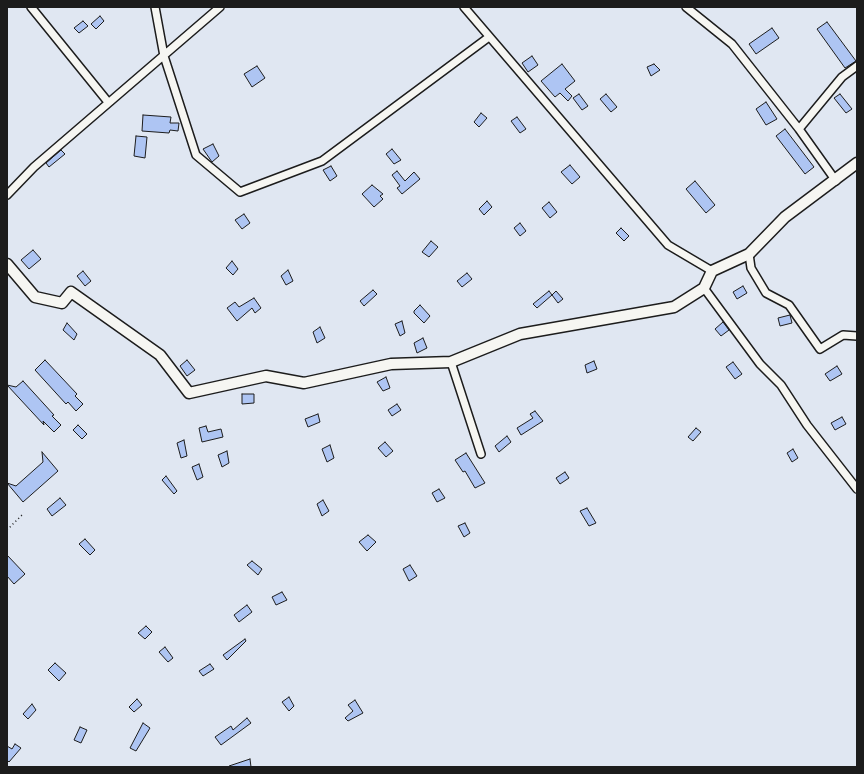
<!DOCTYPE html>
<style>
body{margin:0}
#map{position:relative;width:864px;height:774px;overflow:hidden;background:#e0e7f2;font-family:Mali,sans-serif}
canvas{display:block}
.frame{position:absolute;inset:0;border:8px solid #1c1c1c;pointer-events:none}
</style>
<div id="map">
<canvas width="864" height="774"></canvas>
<div class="frame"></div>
</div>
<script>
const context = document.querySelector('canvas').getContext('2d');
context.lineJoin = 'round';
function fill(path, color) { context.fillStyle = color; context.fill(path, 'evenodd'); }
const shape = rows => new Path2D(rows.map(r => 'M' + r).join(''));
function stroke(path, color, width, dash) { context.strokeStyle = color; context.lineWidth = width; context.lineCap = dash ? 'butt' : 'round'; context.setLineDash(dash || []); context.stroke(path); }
const building = shape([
 [100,16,104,21,96,29,91,24,100,16],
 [83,21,88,26,79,33,74,28,83,21],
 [827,22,856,61,845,68,817,29,827,22],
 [772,28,779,38,756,54,749,44,772,28],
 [532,56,538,65,528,72,522,63,532,56],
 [562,64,575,81,565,89,572,96,568,101,560,93,555,97,541,81,562,64],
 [654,64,660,70,651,76,647,67,654,64],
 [257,66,265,78,252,87,244,74,257,66],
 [579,94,588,106,582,110,573,98,579,94],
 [606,94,617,107,611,112,600,99,606,94],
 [840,94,852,109,846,113,834,98,840,94],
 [766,102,777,119,766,125,756,109,766,102],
 [481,113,487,118,479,127,474,122,481,113],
 [143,115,171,117,170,123,179,123,178,131,170,130,169,133,142,131,143,115],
 [517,117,526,129,520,133,511,121,517,117],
 [785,129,814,167,805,174,776,136,785,129],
 [136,136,147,137,145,158,134,156,136,136],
 [213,144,219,156,212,162,203,149,213,144],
 [392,149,401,160,394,164,386,154,392,149],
 [61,150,65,154,49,167,46,163,61,150],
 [570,165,580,177,572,184,561,172,570,165],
 [331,166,337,176,330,181,323,170,331,166],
 [397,171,405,181,414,172,420,179,402,194,397,188,400,186,392,175,397,171],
 [695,181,715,205,706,213,686,189,695,181],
 [372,185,383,194,380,196,383,199,374,207,362,194,372,185],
 [487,201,492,207,484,215,479,209,487,201],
 [549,202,557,212,550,218,542,208,549,202],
 [244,214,250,223,242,229,235,220,244,214],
 [520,223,526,231,520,236,514,228,520,223],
 [621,228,629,236,624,241,616,233,621,228],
 [431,241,438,247,429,257,422,252,431,241],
 [33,250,41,259,29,269,21,260,33,250],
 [232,261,238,269,233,275,226,268,232,261],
 [288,270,293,281,286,285,281,276,288,270],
 [83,271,91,281,85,286,77,276,83,271],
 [467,273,472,279,462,287,457,281,467,273],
 [743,286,747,293,737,299,733,292,743,286],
 [373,290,377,294,364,306,360,301,373,290],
 [549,291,552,295,556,291,563,299,558,303,552,295,537,308,533,304,549,291],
 [254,298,261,308,255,313,252,308,237,321,227,308,235,302,239,307,254,298],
 [420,305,430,316,424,323,414,313,414,311,420,305],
 [790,315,792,323,780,326,778,318,790,315],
 [402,321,405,333,400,336,395,324,402,321],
 [723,322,729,330,721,336,715,329,723,322],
 [67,323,77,334,74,340,63,330,67,323],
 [320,327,325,338,317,343,313,332,320,327],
 [423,338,427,348,417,353,414,343,423,338],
 [45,360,77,394,75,396,83,404,76,411,68,402,66,404,35,370,45,360],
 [187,360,195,370,187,376,180,366,187,360],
 [594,361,597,369,587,373,585,365,594,361],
 [733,362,742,374,735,379,726,367,733,362],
 [837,366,842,374,830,381,825,374,837,366],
 [386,377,390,388,383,391,377,382,386,377],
 [23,381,54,415,52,416,61,425,54,432,43,421,44,425,7,385,16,387,23,381],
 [242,394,254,394,254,403,242,404,242,394],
 [397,404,401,410,392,416,388,410,397,404],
 [535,411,543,421,521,435,517,428,533,418,530,414,535,411],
 [318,414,320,422,308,427,305,419,318,414],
 [842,417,846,424,835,430,831,423,842,417],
 [78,425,87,434,82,439,73,430,78,425],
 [206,426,208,432,221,429,223,437,202,442,199,428,206,426],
 [696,428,701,432,693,441,688,437,696,428],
 [507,436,511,442,499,452,495,446,507,436],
 [184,440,187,456,181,458,177,443,184,440],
 [385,442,393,451,386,457,378,448,385,442],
 [330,445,334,458,327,462,322,449,330,445],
 [793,449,798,458,792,462,787,453,793,449],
 [227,451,229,463,222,467,218,455,227,451],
 [42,452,58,471,23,502,7,483,16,486,43,462,42,452],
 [466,453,485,483,475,488,465,471,463,472,455,460,466,453],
 [199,464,203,477,197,480,192,467,199,464],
 [565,472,569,478,560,484,556,478,565,472],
 [166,476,177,491,174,494,162,480,166,476],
 [439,489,445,498,437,502,432,493,439,489],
 [60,498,66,505,52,516,47,509,60,498],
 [323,500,329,511,322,516,317,504,323,500],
 [587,508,596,523,589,526,580,511,587,508],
 [465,523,470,533,464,537,458,526,465,523],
 [368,535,376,542,367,551,359,542,368,535],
 [85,539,95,550,90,555,79,544,85,539],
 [7,555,25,574,14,584,7,576,7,555],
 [252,561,262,569,258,575,247,565,252,561],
 [410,565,417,576,409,581,403,569,410,565],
 [282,592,287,600,276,605,272,597,282,592],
 [247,605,252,612,239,622,234,615,247,605],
 [146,626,152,632,145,639,138,633,146,626],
 [245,639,246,641,227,660,223,655,245,639],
 [165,647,173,658,168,662,159,652,165,647],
 [55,663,66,673,59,681,48,670,55,663],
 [210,664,214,669,203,676,199,671,210,664],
 [289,697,294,706,289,711,282,702,289,697],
 [137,699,142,705,134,712,129,707,137,699],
 [355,700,363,713,348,721,345,718,353,711,348,705,355,700],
 [32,704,36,710,28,719,23,714,32,704],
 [247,718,251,723,221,745,215,737,231,726,233,730,247,718],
 [143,723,150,728,136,751,130,748,143,723],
 [80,727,87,730,81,743,74,740,80,727],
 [15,744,21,748,9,762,7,760,7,746,12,749,15,744],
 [250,759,251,767,230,767,229,766,250,759]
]);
const path = shape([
 [7,530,24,513]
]);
const street = shape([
 [31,7,108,102],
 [155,7,164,56,196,155,240,192,322,161,489,37],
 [464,7,668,245,712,271],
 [686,7,732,44,799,129,836,181],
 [799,129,842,77,857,66],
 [7,195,34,167,220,7],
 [749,254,751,268,766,293,789,305,820,349,843,335,857,336],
 [704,288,760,364,781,385,807,425,857,489],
 [451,362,481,454]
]);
const secondary = shape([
 [7,264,35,297,62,303,71,292,160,355,189,393,266,376,304,383,391,364,451,362,520,334,674,307,704,288,712,271,749,254,785,217,857,163]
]);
fill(building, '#aec5f3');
stroke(building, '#1c1c1c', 1);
stroke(street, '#1c1c1c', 10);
stroke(secondary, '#1c1c1c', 13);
stroke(path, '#1c1c1c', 1.5, [1, 3]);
stroke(street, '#f6f6f2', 7);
stroke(secondary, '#f6f6f2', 10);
</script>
